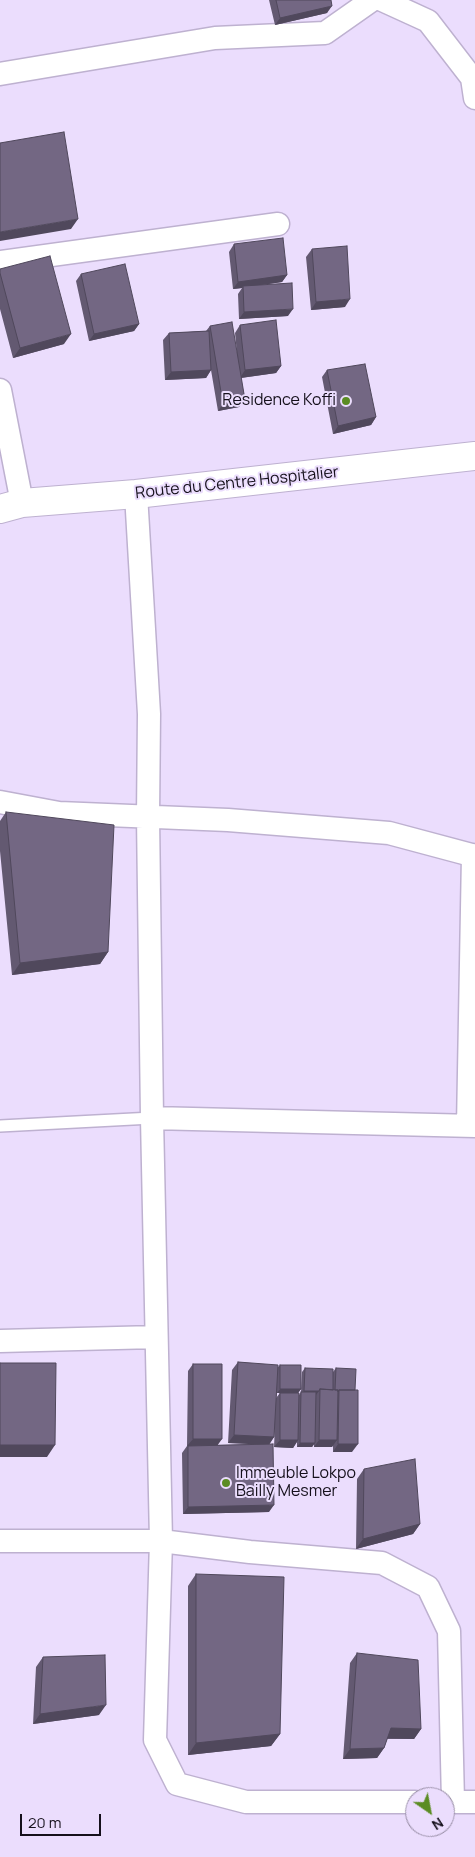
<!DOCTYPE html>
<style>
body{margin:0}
#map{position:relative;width:475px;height:1857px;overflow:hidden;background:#ebddfd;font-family:Manrope,sans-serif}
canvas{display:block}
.north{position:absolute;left:405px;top:1787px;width:50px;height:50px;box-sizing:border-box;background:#ebddfd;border:1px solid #958ba3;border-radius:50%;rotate:147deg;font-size:14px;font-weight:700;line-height:20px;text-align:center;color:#15101b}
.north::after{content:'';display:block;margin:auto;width:18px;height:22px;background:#5b8c23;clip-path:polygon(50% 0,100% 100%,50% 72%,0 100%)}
.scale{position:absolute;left:20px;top:1814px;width:81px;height:22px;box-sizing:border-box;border:2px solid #15101b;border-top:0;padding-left:6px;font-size:15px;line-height:18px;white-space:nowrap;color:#15101b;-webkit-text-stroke:4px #ebddfd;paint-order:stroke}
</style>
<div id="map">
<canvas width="475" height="1857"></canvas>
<div class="north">N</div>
<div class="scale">20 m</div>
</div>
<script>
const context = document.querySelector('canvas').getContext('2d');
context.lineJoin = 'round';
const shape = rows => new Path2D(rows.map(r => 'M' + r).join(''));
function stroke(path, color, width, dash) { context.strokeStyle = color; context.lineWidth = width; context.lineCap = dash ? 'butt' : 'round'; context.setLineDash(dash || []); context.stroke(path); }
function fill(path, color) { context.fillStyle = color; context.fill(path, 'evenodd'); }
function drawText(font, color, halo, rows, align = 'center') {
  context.font = font + ' Manrope,sans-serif'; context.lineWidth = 4; context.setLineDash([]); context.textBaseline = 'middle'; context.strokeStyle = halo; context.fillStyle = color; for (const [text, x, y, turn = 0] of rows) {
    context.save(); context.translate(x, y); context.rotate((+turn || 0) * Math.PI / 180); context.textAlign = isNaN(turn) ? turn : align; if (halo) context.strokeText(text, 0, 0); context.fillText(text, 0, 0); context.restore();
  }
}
const service = shape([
 [0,1126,152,1118]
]);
const minor = shape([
 [382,0,428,21,472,78,475,98],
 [0,74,215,38,325,33,372,0],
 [0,262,278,224],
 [0,390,22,503],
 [136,494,149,714,148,817,152,1118,161,1541,155,1740,177,1784,246,1802,415,1802],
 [0,802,59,813,228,820,389,833,475,856],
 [152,1118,475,1126],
 [468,1126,473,855],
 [0,1341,156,1337],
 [0,1541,161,1541,250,1552,382,1563,428,1587,449,1631,453,1802],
 [445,1802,475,1802]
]);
const tertiary = shape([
 [0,509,22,503,136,494,475,456]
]);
const wall = shape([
 [269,0,331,0,327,13,275,25],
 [234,244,287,275,282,282,260,285,288,316,239,319,238,294,242,288,233,289,229,252],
 [312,249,345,307,311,310,306,257],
 [0,269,64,344,13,358,0,309],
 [81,274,139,324,134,331,89,341,76,281],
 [240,325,281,366,276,373,241,378,245,400,239,407,218,411,211,370,206,378,165,380,163,340,169,333,206,331,210,326,237,353,235,333],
 [327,370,376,417,371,425,333,434,322,377],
 [6,812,108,952,100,964,12,975,0,851,0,821],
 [238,1362,278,1367,280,1365,301,1389,298,1393,299,1395,301,1392,302,1372,305,1368,333,1372,336,1368,352,1452,333,1452,333,1445,332,1447,314,1447,314,1444,312,1447,297,1447,297,1442,293,1448,274,1447,275,1424,274,1437,269,1444,269,1512,183,1514,182,1453,187,1446,188,1371,193,1364,218,1445,264,1444,228,1443,232,1370],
 [277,1393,280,1393,276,1398],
 [364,1469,420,1524,413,1534,356,1549,357,1479],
 [196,1574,280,1734,271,1746,188,1755,188,1586],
 [357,1653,421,1729,414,1739,387,1739,384,1748,377,1758,343,1759,350,1663],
 [43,1657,99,1715,33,1724,36,1667]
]);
const shadedWall = shape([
 [332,6,327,13,275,25,280,18],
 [78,219,71,229,0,241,0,232],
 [287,275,282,282,243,288,243,286,242,288,233,289,238,282],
 [350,299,345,307,311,310,316,302],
 [293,309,288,316,239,319,244,312],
 [139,324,134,331,89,341,94,334],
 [71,334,64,344,13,358,20,348],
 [281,366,276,373,240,378,245,370],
 [211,370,206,378,165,380,171,372],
 [245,400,239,407,218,411,223,404],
 [376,417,371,425,333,434,338,426],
 [108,952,100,964,12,975,20,963],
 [280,1389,301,1389,298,1393,277,1393],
 [304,1391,319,1391,316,1395,301,1395],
 [234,1435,274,1437,269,1445,228,1443],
 [193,1439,222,1439,217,1446,187,1446],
 [280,1440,298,1440,293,1448,274,1447],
 [319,1440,337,1440,332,1447,314,1447],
 [300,1443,315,1443,312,1447,297,1447],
 [338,1444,358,1444,352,1452,333,1452],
 [0,1445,55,1445,47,1457,0,1457],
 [274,1505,269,1512,183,1514,188,1507],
 [420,1524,413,1534,356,1549,363,1539],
 [106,1705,99,1715,33,1724,40,1714],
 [391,1728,421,1729,414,1739,384,1738],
 [280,1734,271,1746,188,1755,196,1743],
 [384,1748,377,1758,343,1759,350,1749]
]);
const building = shape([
 [276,0,331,0,332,6,280,18,276,0],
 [64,132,78,219,0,232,0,143,64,132],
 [283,238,287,275,238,282,234,244,283,238],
 [347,246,350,299,316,302,312,249,347,246],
 [50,256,71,334,20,348,0,273,0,269,50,256],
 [125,264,139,324,94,334,81,274,125,264],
 [292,283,293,309,244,312,243,286,292,283],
 [276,320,281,366,245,370,240,325,276,320],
 [232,322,245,400,223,404,210,326,232,322],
 [209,331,211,370,171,372,169,333,209,331],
 [365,364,376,417,338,426,327,370,365,364],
 [6,812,114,825,108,952,20,963,6,812],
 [238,1362,278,1365,274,1437,234,1435,238,1362],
 [0,1363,56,1363,55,1445,0,1445,0,1363],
 [193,1364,222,1364,222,1439,193,1439,193,1364],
 [280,1365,301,1365,301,1389,280,1389,280,1365],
 [305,1368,333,1369,333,1390,320,1389,319,1391,304,1391,305,1368],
 [336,1368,356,1369,355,1390,339,1390,338,1392,338,1390,335,1390,336,1368],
 [320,1389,338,1390,337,1440,319,1440,320,1389],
 [339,1390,358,1390,358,1444,338,1444,339,1390],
 [301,1392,316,1392,315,1443,300,1443,301,1392],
 [280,1393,299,1393,298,1440,280,1440,280,1393],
 [273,1444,274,1505,188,1507,188,1446,273,1444],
 [415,1459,420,1524,363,1539,364,1469,415,1459],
 [196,1574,284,1577,280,1734,196,1743,196,1574],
 [357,1653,418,1660,421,1729,391,1728,384,1748,350,1749,357,1653],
 [105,1655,106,1705,40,1714,43,1657,105,1655]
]);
const markers = [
 [346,401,5,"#5b8c23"],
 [226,1483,5,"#5b8c23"]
];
const poiNames = [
 ["Residence Koffi",336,401],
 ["Immeuble Lokpo",236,1474,"left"],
 ["Bailly Mesmer",236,1492,"left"]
];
const streetNames = [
 ["Route du Centre Hospitalier",237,483,-6]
];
stroke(service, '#beb1d0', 14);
stroke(minor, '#beb1d0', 25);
stroke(tertiary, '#beb1d0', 30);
stroke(service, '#fff', 11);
stroke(minor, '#fff', 22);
stroke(tertiary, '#fff', 28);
fill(wall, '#635971');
fill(shadedWall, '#50485c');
fill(building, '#736783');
stroke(building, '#50485c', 1);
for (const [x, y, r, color] of markers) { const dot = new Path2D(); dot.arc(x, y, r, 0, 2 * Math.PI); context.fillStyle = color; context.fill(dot); stroke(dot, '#ebddfd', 2); }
drawText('16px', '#15101b', '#ebddfd', poiNames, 'right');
drawText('16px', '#15101b', '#ebddfd', streetNames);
</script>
